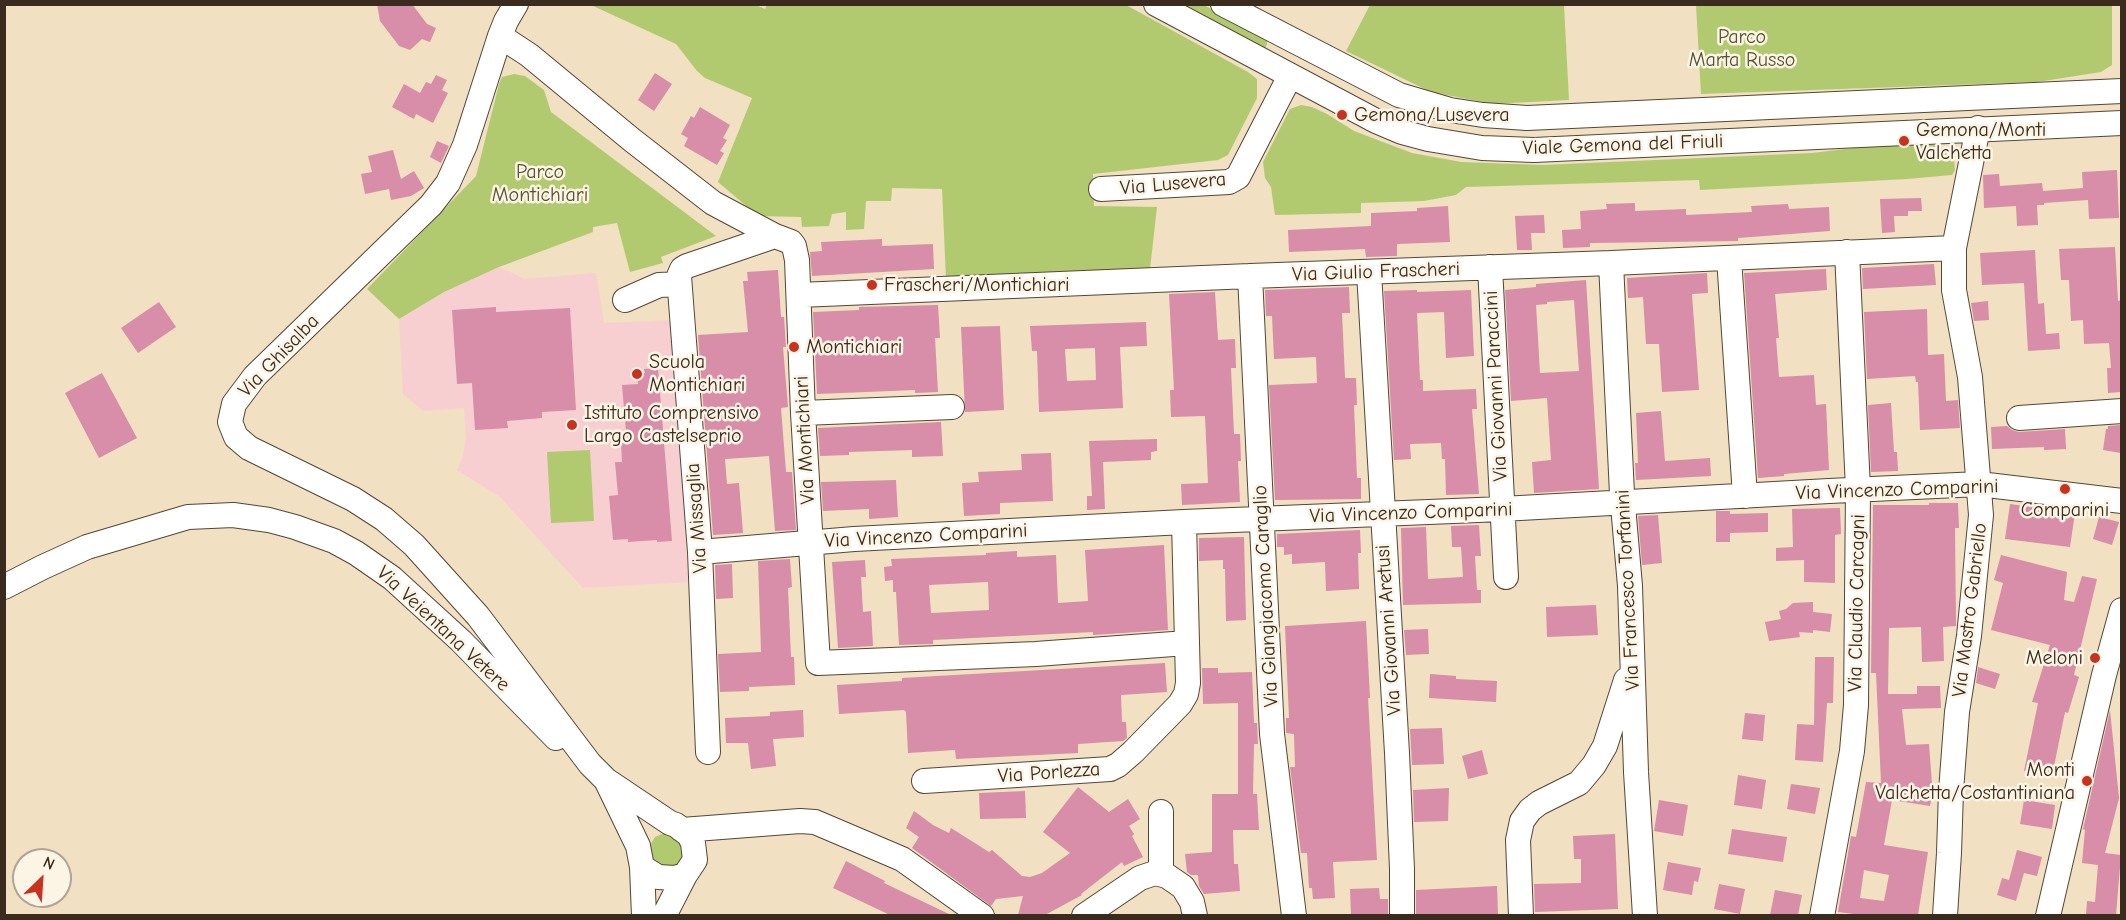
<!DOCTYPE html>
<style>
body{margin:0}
#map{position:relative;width:2126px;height:920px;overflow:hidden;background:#f1e0c1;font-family:"Comic Neue",sans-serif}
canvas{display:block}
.frame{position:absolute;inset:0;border:6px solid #3b2a1e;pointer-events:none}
.north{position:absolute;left:12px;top:848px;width:60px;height:60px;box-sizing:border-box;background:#fcf5e5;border:2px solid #afa495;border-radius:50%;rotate:25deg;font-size:16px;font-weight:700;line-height:24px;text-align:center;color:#3b2a1e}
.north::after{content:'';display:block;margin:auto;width:21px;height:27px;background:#c8321e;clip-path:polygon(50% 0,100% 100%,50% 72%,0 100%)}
</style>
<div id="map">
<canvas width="2126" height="920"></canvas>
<div class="frame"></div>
<div class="north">N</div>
</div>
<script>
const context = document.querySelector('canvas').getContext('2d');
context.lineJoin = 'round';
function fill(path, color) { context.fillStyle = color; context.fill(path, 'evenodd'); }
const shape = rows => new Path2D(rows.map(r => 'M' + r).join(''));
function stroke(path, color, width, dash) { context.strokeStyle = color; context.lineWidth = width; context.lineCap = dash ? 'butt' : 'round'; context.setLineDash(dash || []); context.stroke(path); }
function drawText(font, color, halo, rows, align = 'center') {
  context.font = font + ' "Comic Neue",sans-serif'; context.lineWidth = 5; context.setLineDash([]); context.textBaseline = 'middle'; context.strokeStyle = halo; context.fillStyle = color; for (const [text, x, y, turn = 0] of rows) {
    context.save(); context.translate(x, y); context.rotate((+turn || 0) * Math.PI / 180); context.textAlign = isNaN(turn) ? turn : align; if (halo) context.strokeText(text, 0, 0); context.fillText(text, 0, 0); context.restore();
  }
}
const built = shape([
 [499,267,525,279,596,273,604,323,674,320,688,582,583,588,500,497,457,470,463,456,466,439,464,408,423,411,403,394,399,319,444,292]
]);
const green = shape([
 [754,4,765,9,767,4,1126,5,1248,72,1257,79,1257,98,1228,155,1218,160,1093,174,1094,206,1157,207,1150,269,946,279,942,189,892,188,891,201,866,201,864,229,846,230,846,212,832,214,829,226,802,227,801,217,758,216,718,182,752,98,705,78,697,71,676,44,591,5],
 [1176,5,1204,5,1267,39,1267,44,1265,49],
 [1370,5,1564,5,1569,100,1493,104,1431,92,1346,51],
 [1696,5,2112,5,2112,65,2101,72,2037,82,1701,94],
 [514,74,525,76,544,90,551,112,716,236,661,257,663,263,630,272,617,223,593,227,593,232,499,267,444,292,399,319,367,289,476,176,499,84,502,77],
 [1301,105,1312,107,1327,114,1354,131,1412,153,1461,162,1543,165,1812,153,1919,140,1948,150,1954,159,1955,170,1952,175,1907,179,1700,190,1699,180,1466,187,1456,195,1424,201,1361,203,1361,213,1275,215,1271,187,1265,178,1263,162,1290,109],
 [590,450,594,521,551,523,547,452],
 [667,832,688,849,679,868,653,864,650,845,655,837]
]);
const building = shape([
 [377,4,412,4,427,24,436,28,430,42,422,39,410,50,399,46,380,21],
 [655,73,672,84,654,111,638,100],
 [436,75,447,80,442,90,448,93,433,123,416,114,414,119,392,107,404,84,420,93,426,82,431,84],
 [700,107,730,125,723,138,727,140,720,151,724,153,717,165,684,146,688,138,681,134,691,116,694,118],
 [437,141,449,146,441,163,430,157],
 [393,150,401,179,414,171,424,188,411,196,391,200,389,189,365,194,361,174,372,172,368,156],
 [2117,170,2119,218,2089,219,2088,200,2044,203,2044,205,2037,205,2038,225,2017,226,2016,206,1984,208,1983,175,1999,174,2000,186,2042,183,2043,191,2083,188,2082,172],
 [1921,198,1922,211,1908,211,1908,216,1894,216,1895,232,1882,233,1880,199],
 [1635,203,1635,211,1686,209,1686,215,1752,212,1751,206,1788,204,1789,209,1829,207,1830,231,1738,238,1738,241,1590,243,1590,247,1563,248,1562,230,1581,229,1580,211,1607,209,1606,204],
 [1448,206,1450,242,1397,244,1397,256,1366,257,1365,249,1289,252,1288,230,1371,226,1371,213,1417,211,1417,208],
 [1544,215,1545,233,1531,233,1532,250,1517,250,1515,216],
 [882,239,882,246,933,244,934,269,812,276,810,252,822,251,821,242],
 [2115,247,2118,301,2121,300,2121,392,2108,393,2107,368,2111,368,2109,343,2084,344,2083,320,2071,321,2069,280,2061,280,2059,249],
 [2035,250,2038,304,2044,303,2046,334,2059,333,2060,349,2028,351,2024,283,1982,285,1980,253],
 [1934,264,1936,285,1863,289,1862,268],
 [1826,269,1827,290,1775,294,1779,338,1776,338,1779,377,1814,375,1816,405,1826,404,1829,470,1784,474,1784,476,1758,478,1744,273],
 [778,270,781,317,784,317,786,347,783,347,788,407,781,408,786,472,792,472,796,530,775,531,769,456,756,457,725,459,727,484,739,483,743,533,713,535,698,335,748,332,743,281,748,281,747,272],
 [1707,273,1708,293,1692,294,1699,390,1662,392,1659,344,1646,344,1643,297,1628,298,1627,278],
 [1586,280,1599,489,1534,493,1532,462,1551,460,1547,398,1511,401,1505,290,1536,287,1536,284],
 [1574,300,1579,371,1540,373,1536,305,1547,304,1547,302],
 [1349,287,1350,313,1342,313,1345,378,1356,378,1357,405,1354,405,1357,478,1361,478,1361,499,1275,500,1269,385,1317,383,1316,357,1274,359,1272,316,1266,316,1265,290],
 [1417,290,1417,292,1471,290,1474,356,1446,358,1444,312,1417,313,1420,380,1423,380,1423,391,1476,389,1477,409,1472,409,1479,494,1446,495,1445,459,1442,459,1441,443,1410,444,1411,459,1394,460,1384,291],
 [1215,292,1218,340,1235,339,1236,368,1231,368,1234,434,1240,434,1241,461,1238,461,1240,502,1182,505,1181,484,1208,483,1205,416,1171,417,1170,390,1174,390,1169,294],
 [1988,301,1989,320,1974,321,1971,303],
 [159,302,176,327,138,353,121,328],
 [938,305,940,338,935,338,938,392,915,393,915,390,817,394,813,312,859,310,859,307],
 [496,307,496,312,570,308,576,410,542,412,542,418,507,421,508,428,475,430,472,383,457,384,452,310],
 [1927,309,1928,355,1944,354,1946,401,1958,400,1960,428,1920,430,1918,382,1916,382,1915,376,1867,379,1864,312],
 [1146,322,1147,346,1120,347,1123,408,1039,412,1037,351,1032,351,1030,326],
 [1095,348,1096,380,1067,381,1065,349],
 [1000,326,1004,410,965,412,961,327],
 [658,368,672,541,657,542,657,540,628,542,628,539,613,540,609,496,618,495,615,462,622,462,621,443,627,443,622,385,638,384,637,374,645,373,644,369],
 [102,373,137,438,99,458,65,393],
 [1891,403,1894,452,1897,452,1898,471,1871,472,1868,405],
 [1661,411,1665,461,1710,458,1711,476,1636,480,1635,463,1638,463,1636,413],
 [941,422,943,456,912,457,912,450,849,452,849,455,820,456,818,428],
 [2121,425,2121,453,2103,450,2106,429,2108,429,2108,426],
 [2007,426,2012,430,2019,432,2065,429,2066,449,2044,450,2044,447,1992,449,1991,427],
 [1157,439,1157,451,1151,452,1151,460,1103,462,1105,509,1087,510,1087,496,1092,496,1089,441],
 [1051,453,1053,501,1000,503,1000,514,964,516,962,483,979,482,978,472,1022,470,1021,454],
 [896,480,898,517,869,519,869,509,823,511,821,482],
 [1929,503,1958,503,1959,528,1955,528,1956,626,1943,627,1944,661,1922,662,1921,627,1889,628,1888,694,1917,694,1917,686,1940,686,1941,708,1902,709,1906,745,1929,744,1932,784,1934,784,1930,806,1892,800,1884,845,1928,852,1918,915,1862,915,1838,912,1851,836,1856,837,1866,782,1881,783,1876,673,1871,673,1873,505,1929,505],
 [1864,870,1889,875,1884,901,1860,898],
 [2010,504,2075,513,2070,547,2005,539],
 [1840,508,1841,534,1835,535,1835,583,1804,582,1804,560,1776,561,1776,548,1793,547,1792,509],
 [1716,511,1730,511,1730,514,1768,513,1768,532,1730,533,1730,542,1716,542],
 [1658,515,1662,563,1642,565,1638,516],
 [2099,517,2119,522,2112,545,2093,539],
 [1479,525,1481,556,1475,556,1477,590,1481,590,1481,603,1403,605,1401,528,1426,527,1428,579,1463,577,1461,547,1452,547,1451,526],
 [1360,530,1361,553,1358,553,1359,589,1326,591,1325,562,1292,564,1292,554,1284,555,1284,547,1277,547,1277,534],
 [1244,537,1246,620,1226,621,1225,569,1223,569,1223,560,1199,561,1199,538],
 [1164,545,1168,630,1093,635,1093,632,933,640,933,644,899,645,896,592,893,592,893,580,885,581,884,567,892,566,891,559,986,555,986,553,1017,551,1017,557,1056,555,1058,603,1088,601,1085,550],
 [988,582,989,610,931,613,929,585],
 [2001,555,2067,572,2064,600,2074,602,2082,576,2097,579,2074,675,2079,677,2068,713,2065,712,2052,776,2024,771,2038,703,2032,702,2050,645,1991,630,2003,583,1994,580],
 [790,559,792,587,788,588,791,657,794,657,795,685,749,687,749,691,720,692,718,654,761,652,758,561],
 [865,560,866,577,861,577,863,612,871,611,873,646,838,648,832,562],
 [732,564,733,598,716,599,715,565],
 [1813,602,1813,612,1832,614,1830,632,1813,630,1813,633,1799,632,1800,637,1769,641,1765,622,1781,619,1779,611,1786,609,1793,603],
 [1596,605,1598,635,1547,637,1546,607],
 [1366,621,1370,698,1368,698,1377,860,1333,862,1335,898,1313,899,1312,888,1309,888,1307,853,1301,853,1290,767,1295,767,1294,734,1286,733,1286,718,1289,718,1285,626],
 [1428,629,1429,654,1406,655,1404,630],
 [1815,657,1834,657,1833,703,1827,703,1823,762,1795,760,1797,724,1814,725],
 [1165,663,1167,692,1121,695,1122,722,1126,722,1127,738,1123,741,1078,744,1078,753,956,759,955,750,908,753,906,712,904,710,839,714,837,685,902,681,902,678],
 [1978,667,2000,674,1995,689,1976,683],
 [1202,668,1218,668,1218,673,1252,672,1254,723,1257,723,1258,744,1254,744,1253,794,1257,794,1259,830,1233,830,1234,864,1238,864,1240,891,1204,894,1199,886,1198,875,1191,875,1187,872,1185,854,1212,852,1212,794,1238,794,1238,703,1203,704],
 [1430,674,1456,676,1456,679,1497,681,1496,702,1429,698],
 [803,710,804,737,773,739,776,766,751,769,748,743,726,743,725,718,770,716,770,712],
 [2110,710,2119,798,2105,853,2121,855,2116,915,2086,915,2087,901,2095,902,2098,865,2082,863,2085,830,2083,829],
 [1745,713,1765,715,1763,741,1742,739],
 [1442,728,1444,764,1412,765,1410,729],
 [1482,750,1488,774,1468,779,1462,756],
 [1738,775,1766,780,1762,809,1734,805],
 [1791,784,1820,788,1815,814,1787,809],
 [1078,787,1109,812,1128,799,1140,819,1129,826,1134,834,1132,836,1143,857,1124,866,1122,862,1081,894,1082,895,1045,915,1018,915,1023,896,996,899,991,906,912,848,919,837,906,828,914,811,933,825,949,833,951,828,989,852,992,850,1022,876,1030,877,1042,873,1070,853,1043,832],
 [1449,788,1448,821,1414,822,1413,790],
 [1025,791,1026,818,980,819,979,793],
 [1659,800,1688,805,1683,836,1654,831],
 [2024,800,2055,805,2052,829,2020,824],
 [1732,829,1787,837,1783,862,1728,854],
 [1615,834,1618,909,1535,912,1534,884,1581,883,1581,859,1574,859,1573,836],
 [2017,850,2042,857,2037,876,2024,873,2016,901,1997,895,2002,878,2009,880],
 [846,861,885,881,884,883,951,915,890,915,833,888],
 [1668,862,1701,868,1698,882,1694,881,1692,895,1663,890],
 [1719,884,1745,889,1740,914,1714,909],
 [1497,886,1498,915,1416,915,1416,890],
 [1379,888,1380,899,1388,899,1388,915,1351,915,1350,889],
 [1775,890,1802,895,1798,915,1770,915]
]);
const minor = shape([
 [516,4,506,21,500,36,465,145,448,183,431,205,255,376,234,404,230,422,236,437,249,448,353,499,384,519,414,545,478,616,590,764,606,780,670,823,676,825,689,835,693,843,695,860,685,875,675,878,658,877,642,867],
 [1156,4,1376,121,1402,132,1428,139,1482,148,1534,150,2122,123],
 [1223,4,1399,95,1450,110,1483,115,1527,118,2122,91],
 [500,36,529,55,632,140,713,203,775,236,791,242,794,246,797,260,803,413,818,663,1036,654,1187,643],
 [1101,189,1229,182,1238,177,1290,76],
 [1729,258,1745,496],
 [1611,263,1622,494,1630,586,1636,772,1645,916],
 [1490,267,1506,577],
 [1369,272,1397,753,1402,869,1402,916],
 [1250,276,1272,734,1294,916],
 [799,295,1250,276,1611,263,1954,248],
 [625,300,659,285,679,284],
 [803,413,952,407],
 [2019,418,2122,411],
 [700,552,854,539,1184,522,1502,509,1829,491,1979,484,2122,501],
 [4,587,43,567,87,547,188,517,233,515,269,520,295,527,334,541,356,553,392,578,461,641,556,738],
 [708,752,700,552,679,276,682,269,687,266,775,236],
 [924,781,1110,769,1118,765,1133,752,1180,704,1186,694,1188,683,1184,522],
 [607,782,638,846,642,867,644,916],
 [1161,812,1161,874],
 [682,830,800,821,815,822,902,859,982,916],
 [664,916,685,875],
 [1084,916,1140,878,1155,873,1167,876,1183,887,1192,902,1195,916],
 [1521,916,1518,840,1522,821,1530,810,1539,803,1579,783,1594,765,1605,746,1626,680],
 [1822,916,1852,751,1856,705,1858,489,1847,252],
 [1945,916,1949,853,1951,791,1957,712,1969,636,1981,515,1970,377,1954,290,1954,248,1978,128],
 [2048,916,2104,675,2122,610]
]);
const markers = [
 [1342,115,6,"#c8321e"],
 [1904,141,6,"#c8321e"],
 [872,285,6,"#c8321e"],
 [794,347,6,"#c8321e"],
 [637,374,6,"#c8321e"],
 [572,425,6,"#c8321e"],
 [2065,489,6,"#c8321e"],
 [2095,658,6,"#c8321e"],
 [2087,781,6,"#c8321e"]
];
const parkNames = [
 ["Parco",1742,37],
 ["Marta Russo",1742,60],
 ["Parco",540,172],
 ["Montichiari",540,195]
];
const poiNames = [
 ["Gemona/Lusevera",1354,115],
 ["Gemona/Monti",1916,130],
 ["Valchetta",1916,153],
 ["Frascheri/Montichiari",884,285],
 ["Montichiari",806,347],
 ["Scuola",649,362],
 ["Montichiari",649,385],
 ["Istituto Comprensivo",584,413],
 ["Largo Castelseprio",584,436],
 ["Comparini",2065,510,"center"],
 ["Meloni",2083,658,"right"],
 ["Monti",2075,770,"right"],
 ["Valchetta/Costantiniana",2075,793,"right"]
];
const streetNames = [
 ["Viale Gemona del Friuli",1623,145,-2],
 ["Via Lusevera",1173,184,-5],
 ["Via Giulio Frascheri",1376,272,-2],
 ["Via Ghisalba",279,356,-46],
 ["Via Giovanni Paraccini",1496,386,-93],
 ["Via Montichiari",805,440,-93],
 ["Via Vincenzo Comparini",1897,490,-2],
 ["Via Vincenzo Comparini",1411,513,-2],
 ["Via Missaglia",697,518,-94],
 ["Via Vincenzo Comparini",926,536,-3],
 ["Via Francesco Torfanini",1628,590,-93],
 ["Via Giangiacomo Caraglio",1266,596,-93],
 ["Via Claudio Carcagni",1857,603,-89],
 ["Via Mastro Gabriello",1970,610,-83],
 ["Via Veientana Vetere",443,629,43],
 ["Via Giovanni Aretusi",1389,630,-94],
 ["Via Porlezza",1049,773,-4]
];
fill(built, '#f7cfd1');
fill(green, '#b1ca70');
fill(building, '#d88da8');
stroke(minor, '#564536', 26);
stroke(minor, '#fff', 24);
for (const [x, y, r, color] of markers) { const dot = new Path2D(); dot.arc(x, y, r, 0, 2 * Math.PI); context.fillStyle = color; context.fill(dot); stroke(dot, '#fcf5e5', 2); }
drawText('20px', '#585232', '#fcf5e5', parkNames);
drawText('20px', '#3b2a1e', '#fcf5e5', poiNames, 'left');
drawText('20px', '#3b2a1e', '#fcf5e5', streetNames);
</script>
